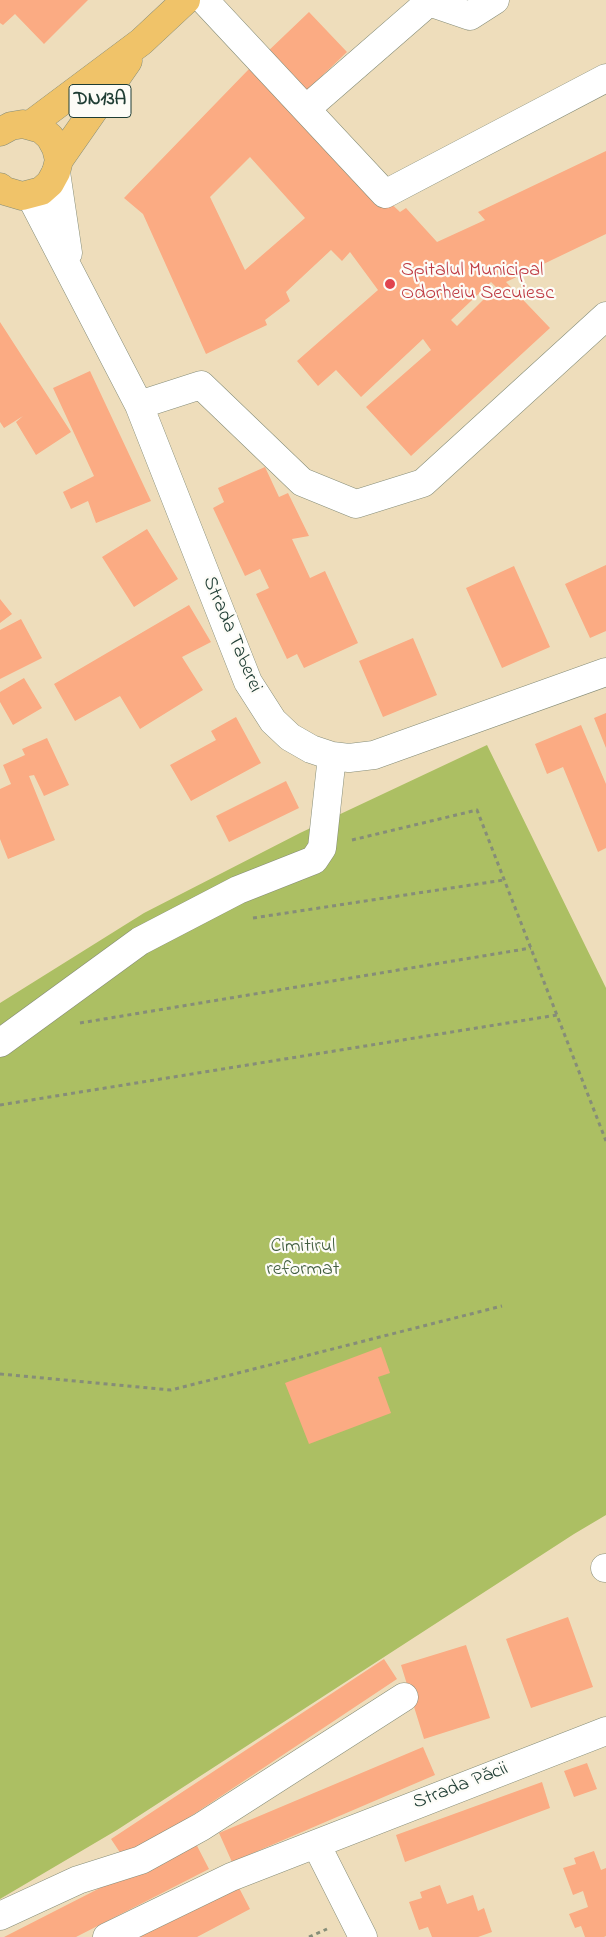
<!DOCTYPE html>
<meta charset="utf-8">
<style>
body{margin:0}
canvas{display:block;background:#edb}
</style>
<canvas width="606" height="1937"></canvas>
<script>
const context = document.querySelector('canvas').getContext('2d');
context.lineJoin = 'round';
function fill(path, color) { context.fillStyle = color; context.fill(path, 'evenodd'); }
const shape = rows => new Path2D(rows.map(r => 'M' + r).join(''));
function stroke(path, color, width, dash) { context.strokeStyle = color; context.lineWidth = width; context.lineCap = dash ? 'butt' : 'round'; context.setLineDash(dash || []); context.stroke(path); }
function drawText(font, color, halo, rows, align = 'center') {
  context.font = font + ' "Indie Flower",sans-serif'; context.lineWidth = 4.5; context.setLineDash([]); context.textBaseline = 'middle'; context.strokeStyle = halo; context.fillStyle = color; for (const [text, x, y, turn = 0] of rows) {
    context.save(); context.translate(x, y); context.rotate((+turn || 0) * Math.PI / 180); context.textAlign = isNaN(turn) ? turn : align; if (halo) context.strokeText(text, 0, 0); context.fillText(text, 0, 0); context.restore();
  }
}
const green = shape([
 [487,745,606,988,606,1515,574,1534,117,1830,0,1899,0,1003,144,913,300,833]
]);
const building = shape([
 [0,0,88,0,44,44,15,14,3,25,0,23],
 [309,12,347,52,302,95,264,55],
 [249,69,400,212,406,208,437,242,485,220,478,212,606,151,606,234,506,282,550,328,411,456,366,407,431,350,423,339,361,397,336,370,318,386,297,361,378,290,350,252,342,261,331,250,286,292,290,301,265,320,267,325,206,354,143,214,124,198],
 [250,157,305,218,245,270,210,197],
 [491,282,496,287,457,326,451,320],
 [0,322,71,432,36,455,16,422,23,416,4,428,0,422],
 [90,371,151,501,96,523,88,501,71,509,63,492,94,476,53,388],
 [265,467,279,497,288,493,309,536,292,539,310,578,325,571,358,643,304,668,297,654,287,659,256,594,269,588,260,569,245,576,213,508,224,502,218,488],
 [147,529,178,579,134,607,102,557],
 [606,565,606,631,590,638,565,584],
 [514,566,550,647,502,668,466,588],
 [0,599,12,614,0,623],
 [189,605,211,642,182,657,203,690,140,729,120,696,75,721,54,684],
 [21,619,42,658,0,679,0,630],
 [413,638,437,695,383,717,359,661],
 [24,678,42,708,13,725,0,702,0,692],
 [606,713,606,748,594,718],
 [236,717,261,763,191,801,170,765,216,740,211,731],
 [581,725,606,784,606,848,598,852,563,767,547,774,535,744],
 [47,738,69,785,44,796,34,775,29,776,55,840,8,859,0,839,0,789,11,784,3,765,25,755,22,749],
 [286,781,299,808,229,842,216,816],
 [381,1347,390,1373,378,1377,391,1413,309,1444,285,1383],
 [568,1617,593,1687,531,1708,506,1639],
 [466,1645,490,1718,424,1739,401,1665],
 [384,1659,397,1679,125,1860,111,1839],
 [423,1747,435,1775,232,1862,219,1833],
 [587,1763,597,1789,574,1797,564,1771],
 [542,1782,550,1808,405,1862,396,1835],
 [194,1840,209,1869,76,1937,4,1937],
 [594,1851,601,1870,606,1868,606,1936,604,1937,585,1937,581,1926,575,1928,569,1914,588,1907,583,1891,573,1895,563,1868,576,1864,574,1858],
 [237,1884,250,1909,197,1937,136,1937],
 [440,1885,447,1904,473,1895,478,1911,484,1908,492,1932,478,1937,432,1937,428,1927,419,1930,409,1902,422,1898,420,1892]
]);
const path = shape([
 [352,840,477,810,606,1141],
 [253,918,504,880],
 [80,1023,531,948],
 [0,1105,557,1015],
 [0,1374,171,1390,502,1306],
 [309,1937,327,1929]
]);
const minor = shape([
 [204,0,385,194,606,78],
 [306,109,429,2,470,16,495,0],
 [56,172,68,253],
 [30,195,139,405,248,682,273,721,290,737,311,749,332,756,349,758,374,755,606,672],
 [139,405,201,385,302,482,356,504,423,483,606,316],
 [0,1043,140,941,238,890,314,860,322,848,332,756],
 [605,1568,606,1568],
 [316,1844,363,1937],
 [0,1916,78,1880,141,1860,201,1827,404,1697],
 [107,1937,231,1877,606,1731]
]);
const major = shape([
 [30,125,141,42,186,0],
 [0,132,11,126,23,124,41,129,50,137,56,148,59,160,56,172,50,183,41,191,22,196,5,191,0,187],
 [59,160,128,61]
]);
const markers = [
 [390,284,6,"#e0444e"]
];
const shields = [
 [100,101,62]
];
const shieldNames = [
 ["DN13A",100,101]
];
const healthNames = [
 ["Spitalul Municipal",401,272],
 ["Odorheiu Secuiesc",401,295]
];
const streetNames = [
 ["Strada Taberei",231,635,67],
 ["Strada Păcii",461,1787,-21]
];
const parkNames = [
 ["Cimitirul",303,1248],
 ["reformat",303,1271]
];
fill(green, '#acbf63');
fill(building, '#fbab83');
stroke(minor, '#868d78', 29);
stroke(major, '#868d78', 29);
stroke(path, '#868d78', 3, [4, 4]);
stroke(minor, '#fff', 28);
stroke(major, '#f0c369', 28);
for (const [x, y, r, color] of markers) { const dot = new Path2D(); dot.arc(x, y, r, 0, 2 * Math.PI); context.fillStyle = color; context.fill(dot); stroke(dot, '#fdfcf7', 2); }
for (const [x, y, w] of shields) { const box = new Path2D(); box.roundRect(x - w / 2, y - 16.5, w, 33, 4); context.fillStyle = '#fdfcf7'; context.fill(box); stroke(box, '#1f3d34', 1); }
drawText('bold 19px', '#1f3d34', null, shieldNames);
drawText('20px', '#be3a42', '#fdfcf7', healthNames, 'left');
drawText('20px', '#1f3d34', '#fdfcf7', streetNames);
drawText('20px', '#425e40', '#fdfcf7', parkNames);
</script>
